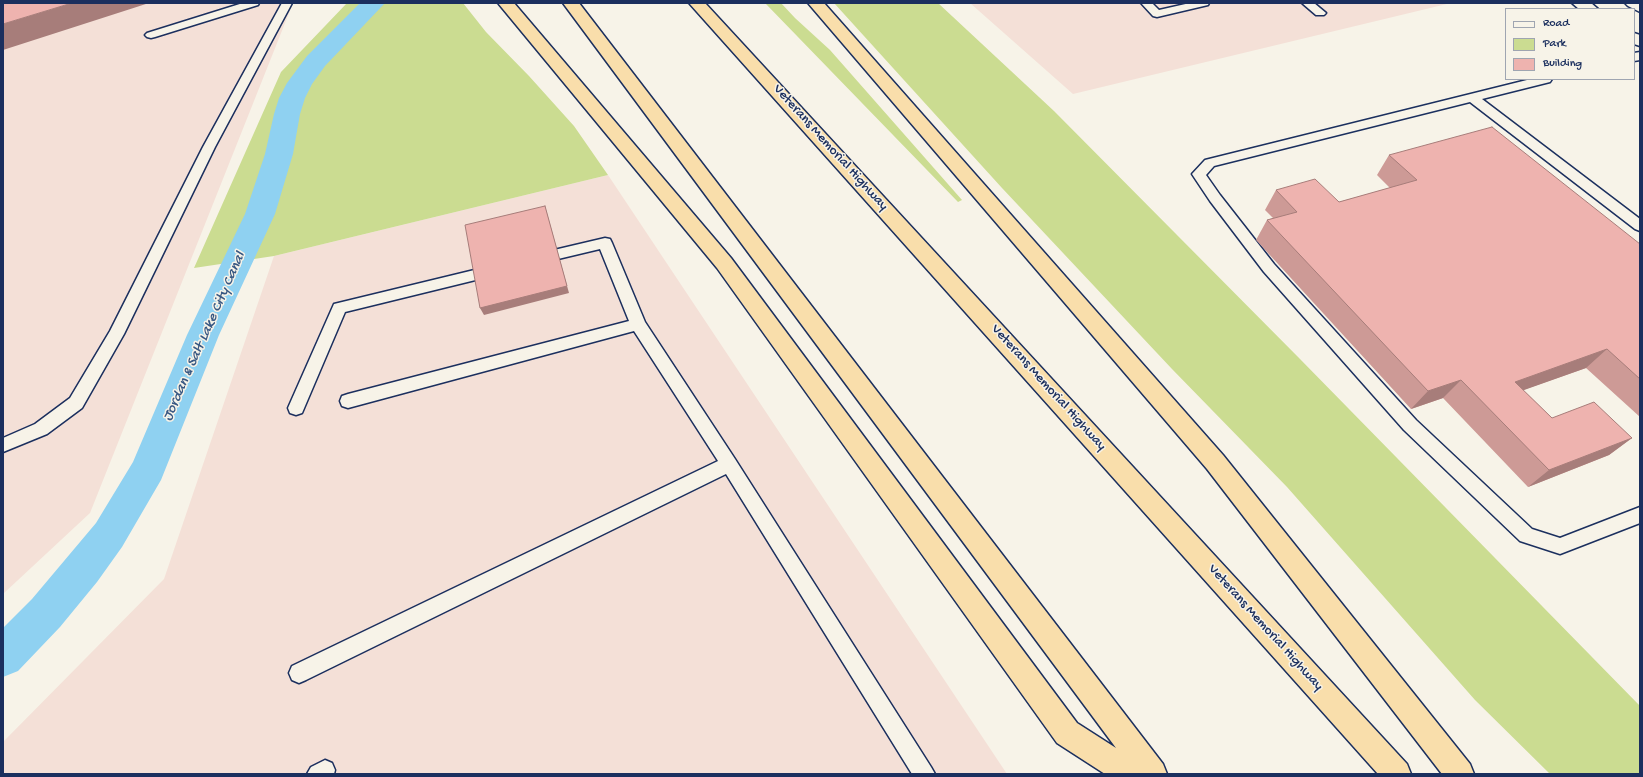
<!DOCTYPE html>
<style>
body{margin:0}
#map{position:relative;width:1643px;height:777px;overflow:hidden;background:#f7f3e8;font-family:"Gochi Hand",sans-serif}
canvas{display:block}
.frame{position:absolute;inset:0;border:4px solid #1b2f5e;pointer-events:none}
.legend{position:absolute;left:1505px;top:8px;width:130px;height:72px;box-sizing:border-box;background:#f7f3e8;border:1px solid #9fa5b1;margin:0;padding:5px 7px;list-style:none;font-size:12px;color:#1b2f5e}
.legend li{display:flex;align-items:center;gap:8px;height:20px}
.legend b{width:20px;border:1px solid #9fa5b1}
</style>
<div id="map">
<canvas width="1643" height="777"></canvas>
<div class="frame"></div>
<ul class="legend">
<li><b style="height:5px;background:#f7f3e8"></b>Road</li>
<li><b style="height:11px;background:#cbdc91"></b>Park</li>
<li><b style="height:11px;background:#eeb3af"></b>Building</li>
</ul>
</div>
<script>
const context = document.querySelector('canvas').getContext('2d');
context.lineJoin = 'round';
function fill(path, color) { context.fillStyle = color; context.fill(path, 'evenodd'); }
const shape = rows => new Path2D(rows.map(r => 'M' + r).join(''));
function stroke(path, color, width, dash) { context.strokeStyle = color; context.lineWidth = width; context.lineCap = dash ? 'butt' : 'round'; context.setLineDash(dash || []); context.stroke(path); }
function drawText(font, color, halo, rows, align = 'center') {
  context.font = font + ' "Gochi Hand",sans-serif'; context.lineWidth = 3; context.setLineDash([]); context.textBaseline = 'middle'; context.strokeStyle = halo; context.fillStyle = color; for (const [text, x, y, turn = 0] of rows) {
    context.save(); context.translate(x, y); context.rotate((+turn || 0) * Math.PI / 180); context.textAlign = isNaN(turn) ? turn : align; if (halo) context.strokeText(text, 0, 0); context.fillText(text, 0, 0); context.restore();
  }
}
const built = shape([
 [3,3,293,3,90,513,3,594],
 [970,3,1451,3,1073,94],
 [608,175,1007,774,3,774,3,742,164,579,274,256]
]);
const green = shape([
 [347,3,463,3,486,32,529,76,574,126,608,175,274,256,194,268,281,72],
 [765,3,781,3,795,18,830,50,962,200,958,202],
 [834,3,938,3,1054,111,1300,359,1640,706,1640,774,1550,774,1475,700,1287,487,1172,369,1002,188]
]);
const canal = shape([
 [360,3,385,3,325,66,312,84,305,98,300,114,293,154,275,214,219,335,161,480,122,547,97,582,60,627,18,671,3,677,3,628,32,599,96,523,133,462,187,335,245,214,265,154,274,114,279,98,287,83,307,56,360,3]
]);
const lane = shape([
 [243,3,259,3,258,5,155,37,151,38,147,37,145,35,147,33,243,3],
 [282,3,292,3,215,147,124,334,82,408,47,434,3,452,3,438,35,424,70,398,110,331,203,147,282,3],
 [1141,3,1152,3,1159,10,1190,3,1209,3,1208,5,1157,17,1153,16,1141,3],
 [1302,3,1314,3,1326,13,1324,15,1316,15,1302,3],
 [1640,52,1640,60,1634,61,1634,53,1640,52],
 [1531,79,1552,79,1550,82,1482,99,1640,219,1640,231,1635,229,1470,102,1214,166,1206,175,1220,195,1274,264,1416,420,1532,529,1560,538,1640,507,1640,523,1560,554,1520,541,1404,430,1264,272,1210,201,1192,174,1205,160,1531,79],
 [605,238,610,239,612,243,645,322,735,459,931,767,935,774,912,774,726,474,306,680,299,683,292,680,289,673,292,666,718,461,634,331,348,408,342,406,340,401,342,396,348,394,629,321,600,249,537,264,532,263,530,259,532,255,537,254,605,238],
 [495,265,500,266,502,270,500,274,345,312,302,413,296,415,290,413,288,408,334,304,495,265],
 [325,760,332,763,335,770,334,774,307,774,311,767,325,760]
]);
const secondary = shape([
 [1572,3,1591,3,1598,9,1579,9,1572,3],
 [1625,3,1640,3,1640,12,1628,6,1625,3],
 [1634,33,1640,35,1640,46,1634,44,1634,33]
]);
const highway = shape([
 [498,3,514,3,731,258,1077,723,1116,748,563,3,579,3,1163,764,1167,774,1105,774,1057,743,717,268,498,3],
 [689,3,705,3,1407,764,1411,774,1378,774,689,3],
 [808,3,824,3,1223,455,1470,764,1474,774,1442,774,1207,469,808,3]
]);
const wall = shape([
 [1389,155,1640,244,1640,417,1586,368,1523,390,1552,418,1632,438,1609,455,1528,487,1443,398,1411,409,1256,240,1267,220,1273,218,1265,210,1276,190,1339,202,1390,188,1377,175]
]);
const shadedWall = shape([
 [72,3,149,3,3,50,3,24],
 [545,206,569,293,484,315,480,308],
 [1607,349,1586,368,1496,400,1515,382],
 [1461,380,1443,398,1411,409,1428,391],
 [1632,438,1609,455,1528,487,1549,470]
]);
const building = shape([
 [3,3,72,3,3,24,3,3],
 [1492,127,1640,244,1640,379,1607,349,1515,382,1552,418,1594,402,1632,438,1549,470,1461,380,1428,391,1267,220,1297,212,1276,190,1315,179,1339,202,1417,180,1389,155,1492,127],
 [545,206,567,286,480,308,465,225,545,206]
]);
const streetNames = [
 ["Veterans Memorial Highway",830,148,48],
 ["Veterans Memorial Highway",1048,388,48],
 ["Veterans Memorial Highway",1265,628,48]
];
const waterNames = [
 ["Jordan & Salt Lake City Canal",205,337,-66]
];
fill(built, '#f4e0d7');
fill(green, '#cbdc91');
fill(canal, '#8fd1f1');
stroke(lane, '#1b2f5e', 3);
stroke(secondary, '#1b2f5e', 3);
stroke(highway, '#1b2f5e', 3);
fill(lane, '#f7f3e8');
fill(secondary, '#f7f3e8');
fill(highway, '#f9deab');
fill(wall, '#cd9a96');
fill(shadedWall, '#a77d7a');
fill(building, '#eeb3af');
stroke(building, '#a77d7a', 1);
drawText('14px', '#1b2f5e', '#f7f3e8', streetNames);
drawText('italic 15px', '#385883', '#f7f3e8', waterNames);
</script>
